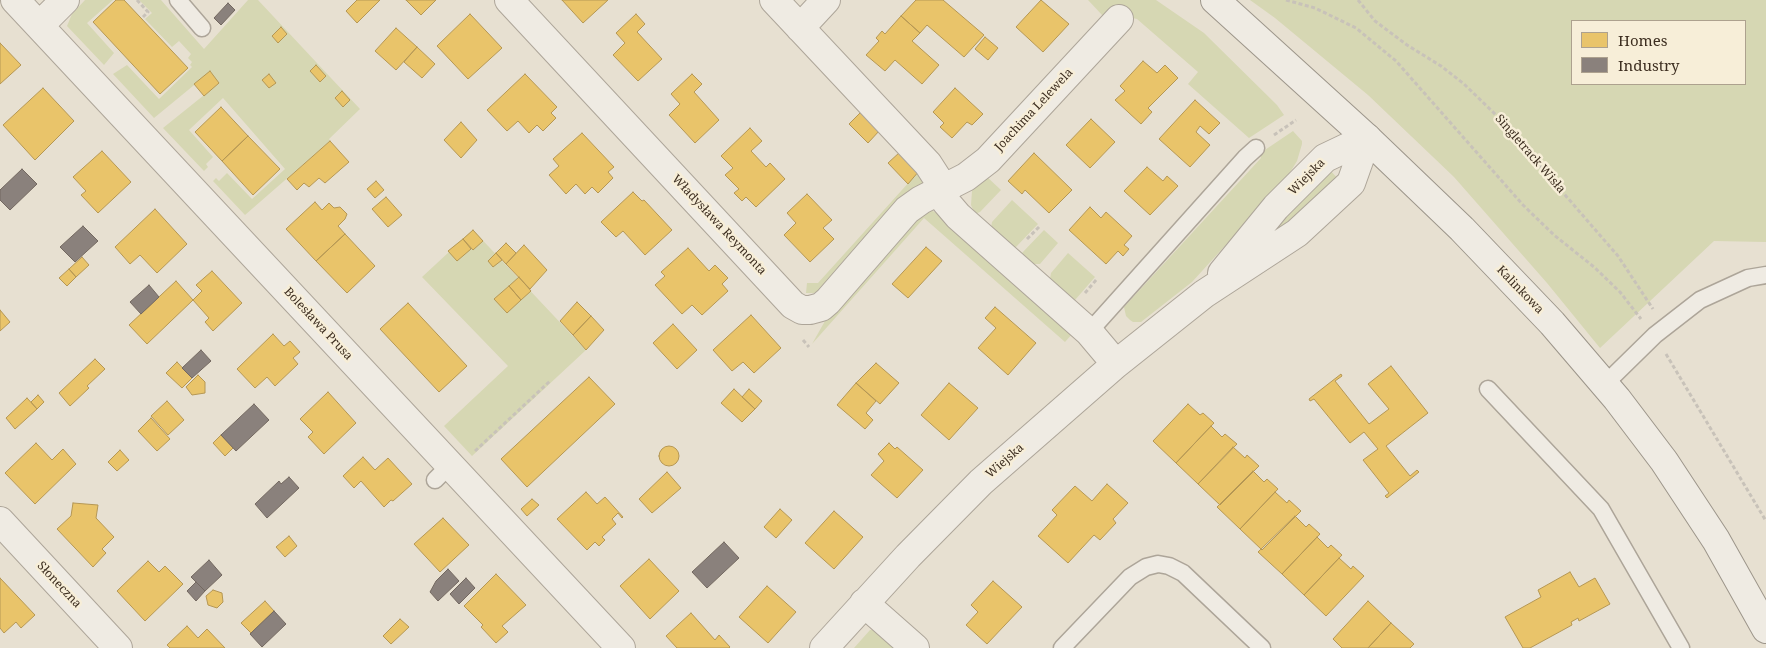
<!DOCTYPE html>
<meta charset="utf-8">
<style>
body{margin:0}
#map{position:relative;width:1766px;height:648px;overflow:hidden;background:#e7e0d1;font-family:"Noto Serif",serif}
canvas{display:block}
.legend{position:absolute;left:1571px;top:20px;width:175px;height:65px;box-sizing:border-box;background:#f7eed8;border:1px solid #ada18e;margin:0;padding:6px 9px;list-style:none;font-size:15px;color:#3d2e20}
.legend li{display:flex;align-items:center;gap:10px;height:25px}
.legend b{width:25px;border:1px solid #ada18e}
</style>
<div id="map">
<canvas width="1766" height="648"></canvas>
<ul class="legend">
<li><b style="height:14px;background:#e9c46a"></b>Homes</li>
<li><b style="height:14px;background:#8a817c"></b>Industry</li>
</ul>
</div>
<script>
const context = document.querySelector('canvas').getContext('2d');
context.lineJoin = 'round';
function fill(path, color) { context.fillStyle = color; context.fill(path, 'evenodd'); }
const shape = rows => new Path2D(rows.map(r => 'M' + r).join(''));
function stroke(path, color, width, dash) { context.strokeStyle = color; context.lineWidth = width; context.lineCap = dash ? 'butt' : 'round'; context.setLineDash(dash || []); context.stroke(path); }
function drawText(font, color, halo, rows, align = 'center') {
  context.font = font + ' "Noto Serif",serif'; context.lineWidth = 5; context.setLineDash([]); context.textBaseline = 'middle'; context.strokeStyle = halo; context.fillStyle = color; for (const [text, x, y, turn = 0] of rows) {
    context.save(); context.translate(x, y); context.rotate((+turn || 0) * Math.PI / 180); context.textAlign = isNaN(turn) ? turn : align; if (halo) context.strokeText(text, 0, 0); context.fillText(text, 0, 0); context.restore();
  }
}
const green = shape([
 [85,0,113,0,87,23,114,53,104,65,67,26,72,14],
 [139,0,161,0,204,49,248,0,258,0,360,109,329,139,330,141,245,215,213,181,216,178,219,181,227,173,252,199,285,169,223,98,189,130,213,157,206,164,208,167,204,171,163,128,219,83,210,72,154,118,113,74,127,65,159,99,192,67,190,65,192,62,188,58,191,54,179,41,172,47,145,19,152,13],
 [1088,0,1156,0,1204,33,1277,105,1284,115,1249,138,1188,84,1198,72,1137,19,1107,12,1103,16],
 [1250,0,1766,0,1766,242,1714,241,1600,348,1547,283,1454,177,1368,95,1275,18],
 [1745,21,1745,84,1572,84,1572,21],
 [1293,131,1302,141,1302,144,1297,161,1286,179,1192,282,1141,322,1133,322,1130,320,1126,316,1124,307,1261,158,1259,154],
 [1328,168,1341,182,1284,227,1278,228,1278,225],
 [920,170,928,182,915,187,906,193,822,288,814,293,806,293,807,283,818,283],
 [986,176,1001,190,980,212,975,214,971,205,972,191,974,186],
 [1012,200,1038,224,1015,248,991,228,992,222],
 [927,210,931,210,938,214,1068,329,1073,333,1065,342,924,218,812,344,825,321,920,213],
 [473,230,586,350,472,456,444,426,508,366,422,277,449,252,448,251],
 [1044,230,1058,243,1040,264,1033,264,1021,254],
 [1068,253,1095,277,1075,300,1050,279,1051,273],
 [870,630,876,630,900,648,854,648]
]);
const homes = shape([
 [116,0,124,0,188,68,160,94,93,22,116,0],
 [357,0,380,0,357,23,346,11,357,0],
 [406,0,436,0,421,15,406,0],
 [562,0,608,0,583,23,562,0],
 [916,0,943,0,984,35,964,57,927,25,920,33,901,16,916,0],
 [1041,0,1069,24,1043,52,1016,27,1041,0],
 [470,14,502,48,468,79,437,46,470,14],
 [636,14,645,24,637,32,662,59,638,81,613,55,625,43,616,33,636,14],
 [901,16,920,33,912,41,939,65,922,84,895,60,885,71,866,55,879,41,876,38,882,31,885,34,901,16],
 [281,27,287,34,278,43,272,36,281,27],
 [396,28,417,47,396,70,375,51,396,28],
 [985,37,998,48,988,60,975,49,985,37],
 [0,43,21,65,0,84,0,43],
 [417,47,435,64,422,78,404,62,417,47],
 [1143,61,1157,73,1165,65,1178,78,1148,108,1152,112,1141,124,1115,100,1125,91,1120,86,1143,61],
 [316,65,326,76,320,82,310,71,316,65],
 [210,71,219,83,204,96,194,84,210,71],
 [269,74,276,83,269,88,262,80,269,74],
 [525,74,557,107,551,113,556,118,543,131,537,125,529,133,518,121,507,131,487,110,525,74],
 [692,74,702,84,694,92,719,120,695,143,669,115,680,104,671,94,692,74],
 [43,88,74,121,35,160,3,125,43,88],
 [955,88,983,114,972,125,967,122,952,138,940,127,944,123,933,112,955,88],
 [342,91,350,100,343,107,335,98,342,91],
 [1195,100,1220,123,1209,134,1200,126,1196,132,1210,145,1190,167,1159,139,1195,100],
 [221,107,248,136,222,161,195,132,221,107],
 [862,111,880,130,868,143,849,124,862,111],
 [1091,119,1115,142,1090,168,1066,145,1091,119],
 [461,122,477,140,461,158,444,140,461,122],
 [750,128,762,141,751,151,766,167,770,163,785,179,756,207,746,197,742,201,734,193,739,189,725,175,733,168,721,156,750,128],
 [582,133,614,167,608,172,613,178,598,193,592,187,585,194,576,184,566,194,549,175,559,166,553,159,582,133],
 [248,136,280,169,253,195,222,161,248,136],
 [330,141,349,162,325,183,319,178,309,187,304,183,297,190,287,179,330,141],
 [102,151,131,182,98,213,81,195,86,191,73,177,102,151],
 [900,152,919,171,908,184,888,163,900,152],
 [1034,153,1072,190,1049,213,1025,190,1022,194,1008,181,1034,153],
 [1147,167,1163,181,1167,176,1178,186,1150,215,1124,191,1147,167],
 [376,181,384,190,375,198,367,189,376,181],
 [633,192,642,201,644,200,672,230,645,255,623,231,616,237,601,222,633,192],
 [807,194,832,220,823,228,834,239,810,262,784,235,796,223,787,213,807,194],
 [386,197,402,215,388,227,372,209,386,197],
 [315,202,322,210,329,203,334,208,340,207,347,214,345,219,338,226,345,234,316,261,286,229,315,202],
 [1090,207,1101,218,1106,212,1132,236,1124,245,1129,249,1123,256,1118,251,1106,264,1069,230,1090,207],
 [155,209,187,244,157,273,140,255,130,264,115,247,155,209],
 [473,230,483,241,473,250,463,239,473,230],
 [345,234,375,266,347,293,316,261,345,234],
 [463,239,471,249,457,261,448,251,463,239],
 [506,243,516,253,506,264,496,253,506,243],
 [524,245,547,270,530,289,506,264,524,245],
 [926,247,942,261,908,298,892,284,926,247],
 [688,248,709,271,715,265,728,278,722,284,728,291,702,315,692,305,682,314,655,285,665,276,661,272,688,248],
 [496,253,502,260,493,267,488,261,496,253],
 [82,257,89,265,76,277,69,269,82,257],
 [69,269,76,277,67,286,59,278,69,269],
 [212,271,242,303,213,331,205,322,209,318,193,300,202,291,196,285,212,271],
 [519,277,531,291,521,300,509,286,519,277],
 [176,281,193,300,147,344,129,325,176,281],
 [509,286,521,300,507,313,494,299,509,286],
 [577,302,591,316,573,335,560,321,577,302],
 [408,303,467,366,439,392,380,329,408,303],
 [995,307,1036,343,1008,375,978,348,996,328,985,318,995,307],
 [0,310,10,322,0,331,0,310],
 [751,315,781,348,754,373,743,362,732,371,713,350,751,315],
 [591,316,604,330,586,350,573,335,591,316],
 [673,324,697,350,677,369,653,343,673,324],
 [273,334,284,346,290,341,300,352,293,358,298,364,275,386,267,377,255,388,237,369,273,334],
 [95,359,105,369,87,386,89,388,70,406,59,393,95,359],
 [177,362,192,378,182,388,166,373,177,362],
 [876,363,899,383,880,404,856,383,876,363],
 [1391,366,1428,413,1386,446,1410,476,1417,470,1419,472,1387,498,1385,496,1389,493,1363,460,1378,449,1364,432,1350,443,1314,399,1310,401,1309,399,1341,374,1342,376,1335,381,1369,424,1389,409,1368,384,1391,366],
 [198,375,205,382,205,393,192,395,186,387,198,375],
 [589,377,615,404,527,487,501,459,589,377],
 [856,383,876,401,866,413,873,420,865,429,837,405,856,383],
 [949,383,978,408,949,440,921,415,949,383],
 [734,389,755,409,742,422,721,403,734,389],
 [749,389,762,401,755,409,742,397,749,389],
 [328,392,356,423,324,454,308,437,313,432,300,419,328,392],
 [38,395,44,402,37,409,31,402,38,395],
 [27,398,37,409,15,429,6,418,27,398],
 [167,401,184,420,168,435,151,416,167,401],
 [1188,404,1200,415,1203,413,1214,423,1176,463,1153,441,1188,404],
 [151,418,170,439,157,451,138,431,151,418],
 [1211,426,1222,437,1225,434,1237,444,1198,484,1176,463,1211,426],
 [221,435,233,448,225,456,213,443,221,435],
 [36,443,52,460,63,449,76,464,35,504,5,473,36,443],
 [889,443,895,449,897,447,923,470,897,498,871,475,884,461,878,454,889,443],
 '659 456a10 10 0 1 1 20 0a10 10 0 1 1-20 0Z',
 [1233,447,1245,458,1247,455,1259,466,1220,505,1198,484,1233,447],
 [120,450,129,460,117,471,108,462,120,450],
 [363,457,375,470,388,458,412,484,393,501,391,500,384,507,361,481,354,488,343,476,363,457],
 [1253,471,1264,482,1267,479,1278,489,1240,529,1217,507,1253,471],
 [667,472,681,488,652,513,639,499,667,472],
 [1107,484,1128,503,1113,519,1116,523,1100,540,1094,535,1068,563,1038,536,1057,515,1052,510,1075,486,1092,501,1107,484],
 [586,492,597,504,605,497,623,517,622,518,618,513,612,519,616,524,602,537,605,540,599,546,595,542,587,550,557,519,586,492],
 [1275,492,1287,503,1289,500,1301,511,1262,550,1240,529,1275,492],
 [532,499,539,505,527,516,521,509,532,499],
 [73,503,98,505,96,518,114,537,102,549,106,553,93,567,57,529,71,516,73,503],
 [780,509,792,520,776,538,764,527,780,509],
 [834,511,863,537,834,569,805,543,834,511],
 [1295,516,1306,527,1309,524,1320,534,1282,574,1258,552,1295,516],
 [443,518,469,545,440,572,414,544,443,518],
 [289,536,297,546,285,557,276,547,289,536],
 [1317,537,1328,548,1331,545,1342,555,1304,595,1282,574,1317,537],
 [1339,558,1351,569,1353,566,1364,576,1326,616,1304,595,1339,558],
 [649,559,679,591,650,619,620,586,649,559],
 [148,561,159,572,165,566,183,584,145,621,117,591,148,561],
 [1570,572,1579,587,1595,578,1610,604,1579,621,1578,618,1571,622,1572,625,1530,648,1523,648,1505,617,1541,597,1538,590,1570,572],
 [496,574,526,605,502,626,508,632,496,643,481,627,483,625,464,606,496,574],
 [0,578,35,615,21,628,16,622,4,633,0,628,0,578],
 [993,581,1022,607,987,644,966,625,978,612,971,605,993,581],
 [767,586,796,612,768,643,739,617,767,586],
 [213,590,222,593,223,602,217,608,208,605,206,596,213,590],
 [265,601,274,611,251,633,241,623,265,601],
 [1368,601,1391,623,1368,648,1342,648,1333,639,1368,601],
 [691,613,715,640,719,635,730,647,729,648,677,648,666,636,691,613],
 [400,619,409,627,391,644,383,636,400,619],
 [1391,623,1414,644,1410,648,1368,648,1391,623],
 [187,626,198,638,207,629,225,648,170,648,167,645,187,626]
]);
const industry = shape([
 [228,3,235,10,221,25,214,18,228,3],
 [22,169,37,184,10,210,0,200,0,190,22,169],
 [83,226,98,241,75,262,60,247,83,226],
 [149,285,159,297,141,314,130,302,149,285],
 [201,350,211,361,192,378,182,368,201,350],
 [254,404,269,420,236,451,221,435,254,404],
 [289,477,299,488,267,518,255,504,279,481,281,484,289,477],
 [724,542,739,558,707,588,692,572,724,542],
 [209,560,222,575,205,591,191,577,209,560],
 [448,569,459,581,438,601,430,592,436,581,448,569],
 [466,578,475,588,459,604,450,594,466,578],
 [196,582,205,591,196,601,187,591,196,582],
 [274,611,286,624,262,647,250,634,274,611]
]);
const path = shape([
 [137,0,148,12,143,17],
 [1286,0,1315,8,1356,28,1396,61,1523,205,1554,235,1594,267,1620,292,1641,319],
 [1358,0,1375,21,1407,45,1441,66,1464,84,1494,113,1618,256,1653,309],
 [1274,135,1296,120],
 [1027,239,1040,226],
 [1085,293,1097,279],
 [803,340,809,347],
 [1666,354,1766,521],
 [475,451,550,381]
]);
const lane = shape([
 [178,0,202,28],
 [1089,332,1245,158,1256,148],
 [1605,384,1655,335,1700,300,1748,278,1766,275],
 [1488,389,1601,509,1681,648],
 [435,480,450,465],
 [1062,648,1130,577,1146,567,1158,564,1169,566,1183,573,1262,648]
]);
const street = shape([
 [15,0,621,648],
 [509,0,793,305,802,310,810,310,821,307,828,301,907,210,921,200,966,177,988,160,1119,19],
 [774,0,928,164,937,178,946,202,958,216,1089,332,1116,364],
 [40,25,65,0],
 [800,28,826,0],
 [1222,273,1276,207,1325,158,1367,138],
 [0,521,118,648],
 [864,603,915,648],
 [824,648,908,556,981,482,1116,364,1204,294,1297,233,1351,183,1367,138]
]);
const secondary = shape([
 [1215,0,1367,138,1462,229,1552,323,1617,399,1664,461,1716,540,1766,629]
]);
const streetNames = [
 ["Joachima Lelewela",1034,110,-47],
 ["Singletrack Wisła",1530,154,49],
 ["Wiejska",1307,177,-45],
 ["Władysława Reymonta",719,225,47],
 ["Kalinkowa",1520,290,46],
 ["Bolesława Prusa",318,324,47],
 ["Wiejska",1005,461,-41],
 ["Słoneczna",59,585,47]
];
fill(green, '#d6d7b3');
fill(homes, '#e9c46a');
stroke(homes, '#b59754', 1);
fill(industry, '#8a817c');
stroke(industry, '#736860', 1);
stroke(lane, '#ada599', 19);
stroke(street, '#ada599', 30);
stroke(secondary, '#9c958a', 30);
stroke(path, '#c8c2b9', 3, [4, 2.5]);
stroke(lane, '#efebe3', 16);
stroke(street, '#efebe3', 28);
stroke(secondary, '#efebe3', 28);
drawText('12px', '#3d2e20', '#f7eed8', streetNames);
</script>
